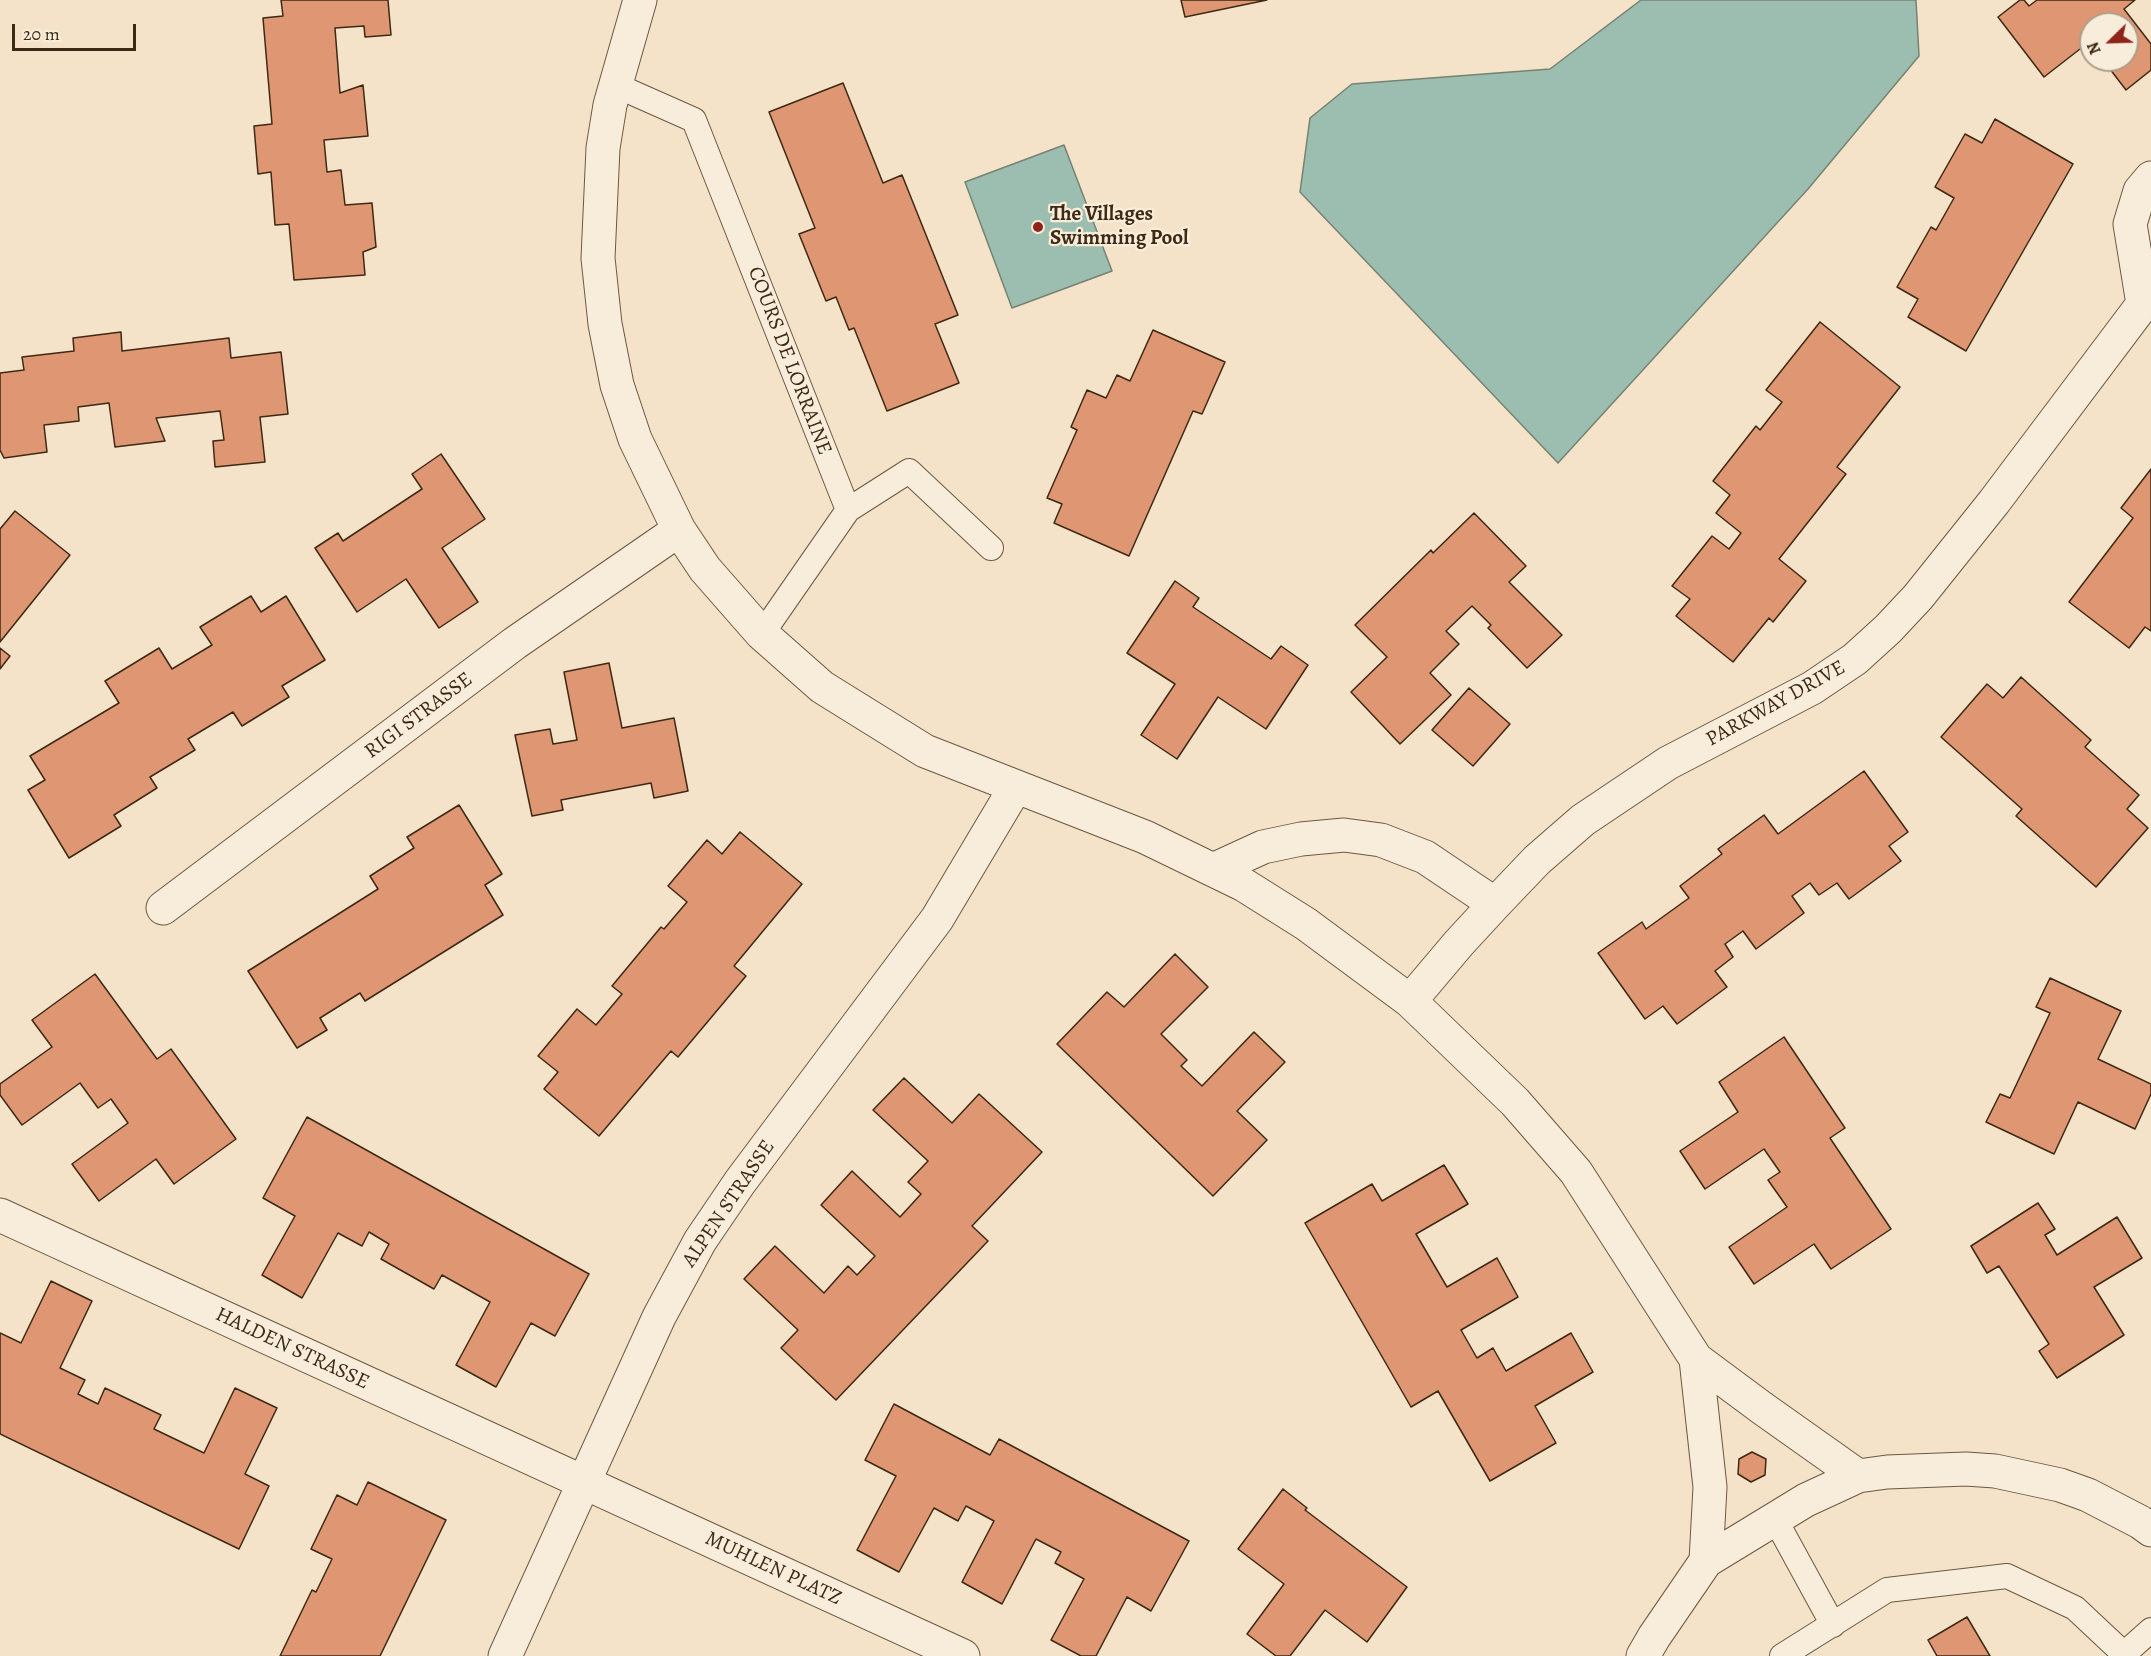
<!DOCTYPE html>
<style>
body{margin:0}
#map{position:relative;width:2151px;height:1656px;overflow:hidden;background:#f4e3c8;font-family:Alegreya,serif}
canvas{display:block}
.north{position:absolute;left:2079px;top:12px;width:60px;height:60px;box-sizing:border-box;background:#f8eddb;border:2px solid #ad9f8b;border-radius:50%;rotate:247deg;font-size:16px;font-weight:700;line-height:24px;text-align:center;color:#3d2914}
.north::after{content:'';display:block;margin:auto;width:21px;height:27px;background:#8f2418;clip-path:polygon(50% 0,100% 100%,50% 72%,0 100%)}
.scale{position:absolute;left:12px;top:24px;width:124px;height:27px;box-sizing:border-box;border:3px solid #3d2914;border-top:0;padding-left:8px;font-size:18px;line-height:21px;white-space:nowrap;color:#3d2914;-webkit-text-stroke:4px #f8eddb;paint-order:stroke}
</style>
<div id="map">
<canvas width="2151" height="1656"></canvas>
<div class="north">N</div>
<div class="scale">20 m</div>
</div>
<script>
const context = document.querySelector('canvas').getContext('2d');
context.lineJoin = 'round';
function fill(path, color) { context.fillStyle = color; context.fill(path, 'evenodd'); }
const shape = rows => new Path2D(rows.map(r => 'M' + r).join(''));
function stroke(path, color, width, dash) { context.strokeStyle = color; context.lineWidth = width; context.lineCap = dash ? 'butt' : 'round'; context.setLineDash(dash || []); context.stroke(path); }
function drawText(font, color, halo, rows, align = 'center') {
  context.font = font + ' Alegreya,serif'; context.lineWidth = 4.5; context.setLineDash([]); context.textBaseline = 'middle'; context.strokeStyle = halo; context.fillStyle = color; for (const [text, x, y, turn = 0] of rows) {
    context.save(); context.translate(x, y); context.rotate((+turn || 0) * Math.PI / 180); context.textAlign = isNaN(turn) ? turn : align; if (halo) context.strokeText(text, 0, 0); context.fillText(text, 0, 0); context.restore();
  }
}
const water = shape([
 [1641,0,1916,0,1919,56,1808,189,1558,463,1300,192,1310,118,1352,84,1550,69,1641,0],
 [1064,145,1112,271,1012,308,965,182,1064,145]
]);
const building = shape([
 [281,0,388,0,391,35,365,37,364,26,335,28,340,93,363,85,368,136,324,140,327,172,341,170,345,205,372,203,376,247,363,252,365,275,294,280,289,224,275,225,271,172,258,174,254,126,272,124,263,18,283,16,281,0],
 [1181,0,1267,0,1185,17,1181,0],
 [2020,0,2024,0,2029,6,2037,0,2135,0,2124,9,2151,44,2151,70,2126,90,2103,60,2127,60,2127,24,2091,24,2091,45,2089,42,2044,77,1998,17,2020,0],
 [843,83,883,183,902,175,958,315,935,324,959,383,887,411,854,328,849,330,836,297,826,301,799,234,815,228,769,112,843,83],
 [1995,119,2073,164,1966,351,1908,317,1918,299,1897,287,1931,227,1936,230,1954,198,1935,187,1965,134,1982,143,1995,119],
 [1820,322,1900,387,1837,467,1846,474,1779,559,1806,581,1773,622,1769,618,1733,662,1676,616,1690,599,1672,586,1712,536,1729,549,1741,533,1716,513,1730,495,1713,481,1756,426,1760,430,1782,402,1766,390,1820,322],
 [1153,330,1225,362,1202,414,1193,411,1129,556,1054,523,1062,504,1047,498,1077,430,1071,427,1087,390,1106,398,1117,375,1130,381,1153,330],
 [121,332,122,351,229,338,231,358,281,352,288,414,260,417,265,462,215,467,213,441,224,440,220,411,156,418,165,441,115,447,109,403,78,407,79,421,44,425,47,452,4,458,0,450,0,373,24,370,22,357,74,351,73,338,121,332],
 [441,454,485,519,442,548,478,602,439,628,406,579,357,612,315,548,338,533,343,541,422,489,412,474,441,454],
 [2151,469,2151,631,2145,627,2129,648,2069,602,2133,518,2121,508,2151,469],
 [15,511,70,555,0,642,0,529,15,511],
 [1474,513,1526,566,1509,582,1562,635,1527,668,1488,628,1491,625,1472,606,1446,631,1459,644,1430,673,1451,695,1400,744,1351,692,1387,657,1355,625,1431,550,1433,553,1474,513],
 [1175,581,1199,598,1193,607,1271,659,1281,646,1308,665,1266,729,1218,697,1177,759,1141,735,1175,684,1127,653,1175,581],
 [251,596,261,612,286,596,325,660,282,686,289,697,242,726,233,712,188,739,195,750,150,777,157,788,114,815,121,826,69,858,28,790,45,780,30,756,119,703,105,681,159,648,172,669,212,645,200,627,251,596],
 [0,648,10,656,0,669,0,648],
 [609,663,622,728,674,718,688,791,654,798,651,783,561,800,563,810,532,816,515,735,550,729,553,744,577,740,564,672,609,663],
 [2021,677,2091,740,2085,747,2139,795,2127,809,2148,828,2096,887,2016,816,2022,809,1941,737,1987,684,2003,698,2021,677],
 [1469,688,1510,724,1473,766,1432,730,1469,688],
 [1864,771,1908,832,1889,846,1901,861,1849,899,1837,883,1819,895,1810,883,1792,896,1804,913,1756,949,1743,931,1725,944,1733,957,1715,971,1727,987,1677,1024,1663,1006,1645,1019,1598,953,1642,922,1646,929,1689,898,1680,886,1722,854,1718,849,1764,815,1778,834,1864,771],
 [459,805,502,874,485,885,503,915,365,1001,360,993,320,1018,327,1030,297,1048,248,971,378,889,370,876,414,848,407,837,459,805],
 [740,832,802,884,734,966,746,976,678,1057,671,1051,599,1136,544,1089,558,1072,538,1056,577,1009,596,1025,622,994,612,986,661,927,664,929,687,902,668,886,707,840,722,854,740,832],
 [1175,954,1208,987,1161,1034,1187,1060,1181,1066,1202,1086,1254,1032,1285,1062,1237,1111,1267,1140,1213,1196,1057,1044,1107,992,1124,1007,1175,954],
 [95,974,157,1059,171,1049,236,1139,174,1184,156,1159,99,1201,72,1164,128,1123,111,1099,98,1108,80,1083,22,1125,0,1095,0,1084,52,1047,32,1020,95,974],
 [2050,978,2121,1011,2098,1059,2151,1084,2151,1094,2135,1129,2078,1102,2054,1154,1986,1122,2000,1094,2010,1098,2050,1013,2036,1007,2050,978],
 [1784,1037,1845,1128,1830,1138,1891,1229,1831,1269,1814,1244,1754,1284,1729,1247,1787,1207,1768,1180,1780,1172,1764,1149,1705,1189,1680,1151,1738,1112,1719,1082,1784,1037],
 [904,1078,952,1123,979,1094,1042,1152,972,1226,988,1241,836,1400,781,1348,798,1330,744,1279,775,1246,824,1293,848,1266,857,1275,875,1256,821,1205,852,1171,900,1217,921,1194,908,1182,928,1161,873,1110,904,1078],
 [307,1117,589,1274,555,1336,531,1323,496,1387,456,1365,490,1302,442,1275,434,1289,381,1259,389,1244,369,1232,362,1246,338,1233,302,1298,262,1275,295,1216,263,1198,307,1117],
 [1444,1165,1468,1204,1416,1234,1447,1287,1497,1258,1518,1297,1461,1330,1477,1358,1493,1348,1506,1371,1571,1333,1593,1372,1535,1406,1556,1443,1490,1481,1438,1391,1411,1407,1305,1223,1372,1184,1382,1201,1444,1165],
 [2038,1203,2055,1229,2045,1235,2057,1255,2117,1217,2142,1258,2094,1287,2124,1335,2057,1378,2039,1351,2049,1344,1999,1266,1987,1273,1971,1246,2038,1203],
 [51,1281,92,1301,60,1368,85,1380,78,1394,98,1404,105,1388,161,1415,154,1429,204,1453,235,1388,277,1408,245,1474,269,1486,239,1549,0,1434,0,1333,21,1343,51,1281],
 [894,1404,990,1455,999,1439,1189,1541,1151,1611,1127,1597,1096,1656,1081,1656,1051,1640,1084,1579,1055,1563,1061,1552,1036,1539,1002,1604,962,1582,994,1521,966,1506,958,1521,934,1508,899,1572,857,1550,896,1476,865,1460,894,1404],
 [1752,1452,1766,1459,1765,1475,1751,1482,1738,1474,1739,1459,1752,1452],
 [368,1482,446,1520,380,1656,280,1656,312,1590,316,1592,332,1559,311,1549,337,1495,357,1505,368,1482],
 [1283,1489,1307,1508,1305,1510,1407,1587,1367,1642,1325,1610,1290,1656,1276,1656,1247,1634,1284,1584,1238,1549,1283,1489],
 [1967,1617,1990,1656,1937,1656,1928,1640,1967,1617]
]);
const lane = shape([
 [615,85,694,120,848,510],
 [762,634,848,510,909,471,991,548],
 [1775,1519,1833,1625],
 [1782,1656,1887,1590,2007,1576,2075,1608,2124,1654,2151,1630]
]);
const street = shape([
 [640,0,610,105,603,148,598,258,605,324,617,385,635,439,679,530,705,569,762,634,822,687,925,751,1145,837,1244,885,1306,924,1410,1001,1515,1102,1576,1172,1696,1359,1762,1408,1858,1476],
 [2143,304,2130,224,2140,191,2151,178],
 [1213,870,1263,847,1301,839,1344,835,1381,840,1425,857,1495,904],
 [163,908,515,643,679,530],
 [1410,1001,1459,943,1495,904,1537,860,1583,820,1668,763,1812,688,1855,659,1888,629,1918,597,1994,502,2143,304,2151,299],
 [0,1215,963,1656],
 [1696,1359,1710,1487,1706,1561],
 [505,1656,659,1317,700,1241,740,1182,937,919,1015,788],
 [1643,1656,1654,1637,1706,1561,1806,1500,1858,1476,1887,1472,1966,1469,1995,1471,2060,1485,2088,1495,2140,1522,2151,1530]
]);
const markers = [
 [1038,227,6,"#8f2418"]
];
const poiNames = [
 ["The Villages",1050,215],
 ["Swimming Pool",1050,239]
];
const streetNames = [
 ["COURS DE LORRAINE",789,361,69],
 ["PARKWAY DRIVE",1776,704,-29],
 ["RIGI STRASSE",419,716,-37],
 ["ALPEN STRASSE",729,1204,-56],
 ["HALDEN STRASSE",292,1349,25],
 ["MUHLEN PLATZ",773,1569,25]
];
fill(water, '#9cbeb1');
stroke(water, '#768272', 1.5);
fill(building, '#df9673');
stroke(building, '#3d2914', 1.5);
stroke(lane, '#6b5841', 26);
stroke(street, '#6b5841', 35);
stroke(lane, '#f8eddb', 24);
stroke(street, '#f8eddb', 33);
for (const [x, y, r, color] of markers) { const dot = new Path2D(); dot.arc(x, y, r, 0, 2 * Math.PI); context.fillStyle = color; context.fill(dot); stroke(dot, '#f8eddb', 2); }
drawText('bold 21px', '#3d2914', '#f8eddb', poiNames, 'left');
drawText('21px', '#3d2914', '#f8eddb', streetNames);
</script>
